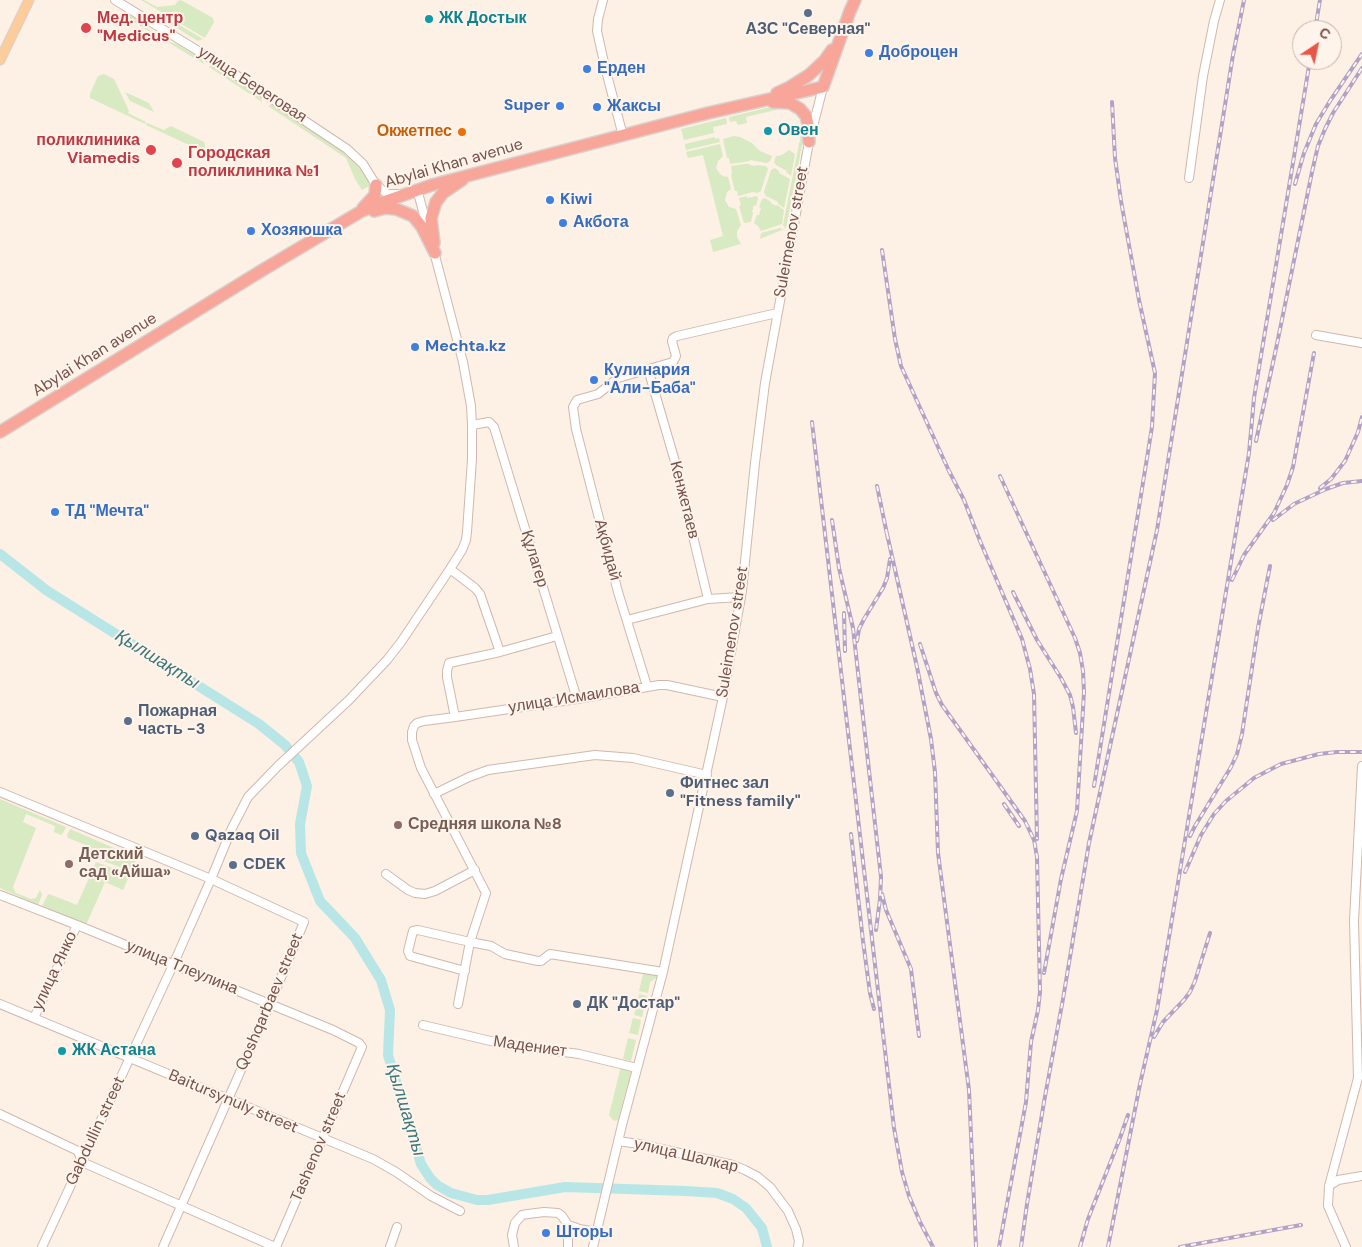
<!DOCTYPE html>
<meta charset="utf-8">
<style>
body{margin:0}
#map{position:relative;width:1362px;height:1247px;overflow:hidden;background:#fdf0e4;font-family:"DM Sans",sans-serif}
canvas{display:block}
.north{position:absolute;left:1292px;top:20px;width:50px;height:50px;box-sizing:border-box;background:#fff4eb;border:1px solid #c8b4aa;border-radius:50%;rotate:34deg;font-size:14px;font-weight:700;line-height:20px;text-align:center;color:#765349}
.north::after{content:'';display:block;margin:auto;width:18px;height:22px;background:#e85647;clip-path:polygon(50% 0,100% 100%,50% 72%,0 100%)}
</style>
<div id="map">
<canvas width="1362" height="1247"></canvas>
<div class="north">С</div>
</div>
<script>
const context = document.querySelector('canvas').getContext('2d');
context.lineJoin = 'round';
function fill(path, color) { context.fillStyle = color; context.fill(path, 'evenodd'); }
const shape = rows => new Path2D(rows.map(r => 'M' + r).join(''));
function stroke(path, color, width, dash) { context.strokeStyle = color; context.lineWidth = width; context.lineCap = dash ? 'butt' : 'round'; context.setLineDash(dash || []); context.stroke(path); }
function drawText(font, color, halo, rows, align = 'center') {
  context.font = font + ' "DM Sans",sans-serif'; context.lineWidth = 4; context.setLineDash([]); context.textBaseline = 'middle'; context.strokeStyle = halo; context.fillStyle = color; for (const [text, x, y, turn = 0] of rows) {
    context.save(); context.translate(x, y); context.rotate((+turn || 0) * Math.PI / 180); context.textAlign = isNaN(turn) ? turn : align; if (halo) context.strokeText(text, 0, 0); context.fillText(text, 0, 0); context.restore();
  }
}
const green = shape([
 [141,0,144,0,157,7,175,5,178,1,181,0,213,18,214,22,205,38],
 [123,12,125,12,143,23,152,33,121,14],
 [159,13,203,39,198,41,160,18],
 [166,41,177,44,202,59,204,64],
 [210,66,213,66,261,98,262,102,209,67],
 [104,74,114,79,129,111,128,113,146,122,145,124,90,98,90,94,98,76],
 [125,92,149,103,154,112,130,101],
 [783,104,797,108,805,130,786,228,782,230,760,239,761,233,780,228,784,230,785,228,783,225,801,134,802,123,797,114,789,109,784,108,746,117,747,123,738,125,736,121,730,122,729,117],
 [270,105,273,105,343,151,358,165,371,185,362,190,355,179,346,158,268,106],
 [726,118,727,124,713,127,714,133,684,140,681,129],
 [147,123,164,130,171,126,204,142,205,144,205,150,204,152,146,125],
 [734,136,740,137,752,143,760,151,772,156,771,160,767,163,750,160,750,161,730,164,729,158,727,158,723,139],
 [715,137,715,139,719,138,720,142,686,150,685,144],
 [720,144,723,156,718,161,716,168,720,174,723,176,728,177,731,189,727,192,725,200,729,207,736,209,741,225,737,231,737,237,741,244,713,252,710,240,723,236,703,155,688,158,686,152],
 [789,150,795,154,791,176,786,172,787,171,776,165,774,162,776,156,782,155],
 [745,164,749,164,750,165,756,166,756,165,766,166,768,169,761,191,757,193,753,192,738,196,737,191,735,191,731,175,732,174,731,166],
 [775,168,779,171,779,173,790,179,784,208,778,204,778,202,766,196,764,192,771,170],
 [747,196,747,198,757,196,758,198,756,206,754,205,752,212,753,213,751,222,744,223,739,206,741,205,739,198],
 [765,198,771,202,771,203,776,206,777,205,784,210,782,224,761,231,758,226,754,223,757,215,759,215,761,208,759,207,762,199],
 [0,799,66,827,63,833,61,835,54,832,55,826,26,814,23,822,36,828,13,887,16,893,31,899,36,898,40,890,42,895,38,905,0,888],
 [70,829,137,858,123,890,105,882,86,925,42,906,47,896,49,894,77,905,96,862,127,873,128,870,97,859,91,847,68,838,67,835],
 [644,970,658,974,656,978,650,982,648,993,639,991],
 [639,994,647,996,642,1017,634,1015],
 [633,1018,641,1020,638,1035,629,1033],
 [628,1038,636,1040,631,1061,623,1059],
 [621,1066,632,1069,618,1120,615,1121,613,1120,609,1115]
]);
const river = shape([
 [0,554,46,590,259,724,285,745,299,762,307,786,300,824,301,853,320,901,355,938,381,980,390,1010,388,1055,421,1164,430,1178,437,1185,451,1193,477,1200,488,1200,565,1187,686,1191,717,1193,733,1199,746,1208,762,1228,767,1247]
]);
const minor = shape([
 [115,0,218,63,347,149,363,164,376,185,381,189,388,194,398,194],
 [603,0,598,19,597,31,605,67,623,136],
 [1189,178,1203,76,1214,21,1220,0],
 [417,189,428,230],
 [1316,335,1362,343],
 [648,369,676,465,708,599,741,597],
 [472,425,489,422,494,427,577,699],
 [450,569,475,588,480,594,500,652],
 [627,620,708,599],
 [647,686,618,592,576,429,573,407,577,400,598,394,618,378,673,362,676,356,672,341,673,338,677,336,777,313],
 [455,717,447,677,447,671,449,663,500,652,557,636],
 [0,792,211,879,304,922,270,1004,163,1247],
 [434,794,469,777,488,770,595,755,633,758,707,775],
 [386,874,408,890,415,893,425,894,435,891,475,870],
 [0,895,77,925,333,1030,359,1043,362,1047,276,1247],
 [465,971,410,956,408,951,413,931,418,930,470,942,491,946,505,954,538,961,541,961,550,954,663,972],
 [0,1004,373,1159,396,1172,431,1196,460,1211],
 [458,1004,470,942,486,893,421,768,412,740,412,732,414,726,417,723,424,721,455,717,577,699,659,685,667,685,723,697],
 [34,1018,77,925],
 [423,1025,503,1044,579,1054,637,1068],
 [0,1114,78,1151,82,1162,275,1247],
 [618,1141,639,1144,733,1165,745,1170,758,1177,770,1187,788,1211,796,1229,799,1241,798,1247],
 [1329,1186,1338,1180,1362,1176],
 [568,1225,568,1247],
 [42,1247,173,965,211,879,232,828,248,797,278,766,349,700,387,660,401,642,450,569,462,550,466,540,467,532,472,459,472,425,471,406,463,362,433,248],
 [390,1247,397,1227],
 [514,1247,512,1235,515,1223,522,1215,528,1214,544,1212,558,1213,562,1216,568,1225,574,1227,579,1229,597,1232],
 [593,1247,622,1125,663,972,723,697,742,591,755,463,765,383,809,142,823,87],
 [1346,1247,1328,1206,1329,1186,1358,1078,1354,921,1362,766]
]);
const major = shape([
 [0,60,29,0]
]);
const highway = shape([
 [777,93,790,87,809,75,825,60,832,50],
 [773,102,790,103,800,109,806,116,808,124,809,142],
 [363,208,375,195,376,185],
 [374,211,385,208,396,209,413,216,422,227,435,253],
 [434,243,431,218,436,202,443,193,462,180],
 [0,432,261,271,360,212,375,205,432,185,708,113,823,87,850,11,855,0]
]);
const rail = shape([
 [1315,30,1320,0],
 [1295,184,1304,153,1316,124,1330,101,1362,54],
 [882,250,895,339,901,366,949,471,964,500,980,541,1022,639,1030,669,1034,694,1037,839],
 [812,422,894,1128,902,1172,909,1196,920,1222,933,1247],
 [1256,441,1277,344,1312,172,1318,146,1325,129,1333,113,1362,68],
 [1000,476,1075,638,1080,653,1083,671,1084,692,1077,811,1061,879,1044,973],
 [877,486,888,539],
 [1320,488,1331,479,1345,461,1358,432,1362,417],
 [832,520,839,568,853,628,881,877,880,899,876,930],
 [1273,520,1294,504,1326,489,1343,483,1362,481],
 [887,534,917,667,931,739,935,772,938,853,969,1090,976,1247],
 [1232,580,1244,555,1274,513,1287,485,1293,467,1314,353],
 [1013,592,1037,640,1061,678,1070,695,1073,707,1076,733],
 [844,613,845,651],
 [857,641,859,629,864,619,883,588,887,578,890,559],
 [920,644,936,693,942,705,1025,821,1034,840,1037,857,1040,992,1038,1010,1031,1042,1026,1102,999,1247],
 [1094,786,1152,427,1155,373,1139,300,1121,201,1115,158,1112,102],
 [1004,804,1019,826],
 [851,834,863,941,870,993,874,1009],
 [1190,836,1195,826,1231,767,1237,754,1242,734,1258,628,1270,566],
 [1185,872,1201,835,1214,814,1226,801,1254,778,1281,764,1319,754,1337,752,1362,752],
 [882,894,886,910,911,969,919,1036],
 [1154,1037,1163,1022,1184,1000,1190,992,1195,981,1210,933],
 [1021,1247,1027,1204,1044,1102,1063,999,1089,843,1157,530,1233,55,1244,0],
 [1080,1247,1088,1219,1120,1138,1128,1115],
 [1108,1247,1140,1084,1157,1010,1240,507,1249,453,1254,398,1310,60],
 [1180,1247,1301,1225]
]);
const markers = [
 [808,13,5,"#5c6f8a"],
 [429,19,5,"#0f9aa8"],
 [86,28,6,"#e0444e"],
 [869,53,5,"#3f7fe0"],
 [587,69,5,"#3f7fe0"],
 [560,106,5,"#3f7fe0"],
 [597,107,5,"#3f7fe0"],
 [768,131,5,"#0f9aa8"],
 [462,132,5,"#e8710a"],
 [151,150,6,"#e0444e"],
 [177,163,6,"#e0444e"],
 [550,200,5,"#3f7fe0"],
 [563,223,5,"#3f7fe0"],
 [251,231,5,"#3f7fe0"],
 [415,347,5,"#3f7fe0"],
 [594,380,5,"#3f7fe0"],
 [55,512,5,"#3f7fe0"],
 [128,721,5,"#5c6f8a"],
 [670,793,5,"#5c6f8a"],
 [398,825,5,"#8d6e63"],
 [195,836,5,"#5c6f8a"],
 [69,864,5,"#8d6e63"],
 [233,865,5,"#5c6f8a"],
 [577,1004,5,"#5c6f8a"],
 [62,1051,5,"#0f9aa8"],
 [546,1233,5,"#3f7fe0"]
];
const healthNames = [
 ["Мед. центр",97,19],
 ["\"Medicus\"",97,37],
 ["поликлиника",140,141,"right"],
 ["Viamedis",140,159,"right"],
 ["Городская",188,154],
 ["поликлиника №1",188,172]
];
const cultureNames = [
 ["ЖК Достык",439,19],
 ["Овен",778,131],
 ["ЖК Астана",72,1051]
];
const serviceNames = [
 ["АЗС \"Северная\"",808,30,"center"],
 ["Пожарная",138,712],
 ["часть -3",138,730],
 ["Фитнес зал",680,784],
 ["\"Fitness family\"",680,802],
 ["Qazaq Oil",205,836],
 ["CDEK",243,865],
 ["ДК \"Достар\"",587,1004]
];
const shopNames = [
 ["Доброцен",879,53],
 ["Ерден",597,69],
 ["Super",550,106,"right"],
 ["Жаксы",607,107],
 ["Kiwi",560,200],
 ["Акбота",573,223],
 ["Хозяюшка",261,231],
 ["Mechta.kz",425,347],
 ["Кулинария",604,371],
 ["\"Али-Баба\"",604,389],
 ["ТД \"Мечта\"",65,512],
 ["Шторы",556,1233]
];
const streetNames = [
 ["улица Береговая",252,85,33],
 ["Abylai Khan avenue",454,164,-16],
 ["Suleimenov street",792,232,-80],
 ["Abylai Khan avenue",95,355,-32],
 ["Кенжетаев",684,500,76],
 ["Ақбидай",607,550,75],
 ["Құлагер",534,559,73],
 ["Suleimenov street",733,632,-81],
 ["улица Исмаилова",574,698,-9],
 ["улица Тлеулина",182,968,22],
 ["улица Янко",55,971,-65],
 ["Qoshqarbaev street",270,1002,-67],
 ["Мадениет",530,1047,8],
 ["Baitursynuly street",233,1102,23],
 ["Gabdullin street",96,1131,-65],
 ["Tashenov street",319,1147,-67],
 ["улица Шалкар",686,1156,13]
];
const foodNames = [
 ["Окжетпес",452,132]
];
const educationNames = [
 ["Средняя школа №8",408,825],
 ["Детский",79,855],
 ["сад «Айша»",79,873]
];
const waterNames = [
 ["Қылшақты",157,660,32],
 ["Қылшақты",405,1110,73]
];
fill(green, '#d8eac2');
stroke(river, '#b8e6e6', 10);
stroke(minor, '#d0b8ad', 10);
stroke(major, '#d9cfcc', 11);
stroke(highway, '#d9cfcc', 14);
stroke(minor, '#fff', 8);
stroke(major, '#fccc9b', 9);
stroke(highway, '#f8a69a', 11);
stroke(rail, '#b1a2c6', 4);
stroke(rail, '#fff4eb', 2, [5.5]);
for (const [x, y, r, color] of markers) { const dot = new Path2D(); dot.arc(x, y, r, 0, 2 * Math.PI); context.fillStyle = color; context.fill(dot); stroke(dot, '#fff4eb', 2); }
drawText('bold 16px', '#be3a42', '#fff4eb', healthNames, 'left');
drawText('bold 16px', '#0d838f', '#fff4eb', cultureNames, 'left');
drawText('bold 16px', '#4e5e75', '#fff4eb', serviceNames, 'left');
drawText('bold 16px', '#366cbe', '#fff4eb', shopNames, 'left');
drawText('16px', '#765349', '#fff4eb', streetNames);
drawText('bold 16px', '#c56008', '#fff4eb', foodNames, 'right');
drawText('bold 16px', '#785e54', '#fff4eb', educationNames, 'left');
drawText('italic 18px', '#3c787c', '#fff4eb', waterNames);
</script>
